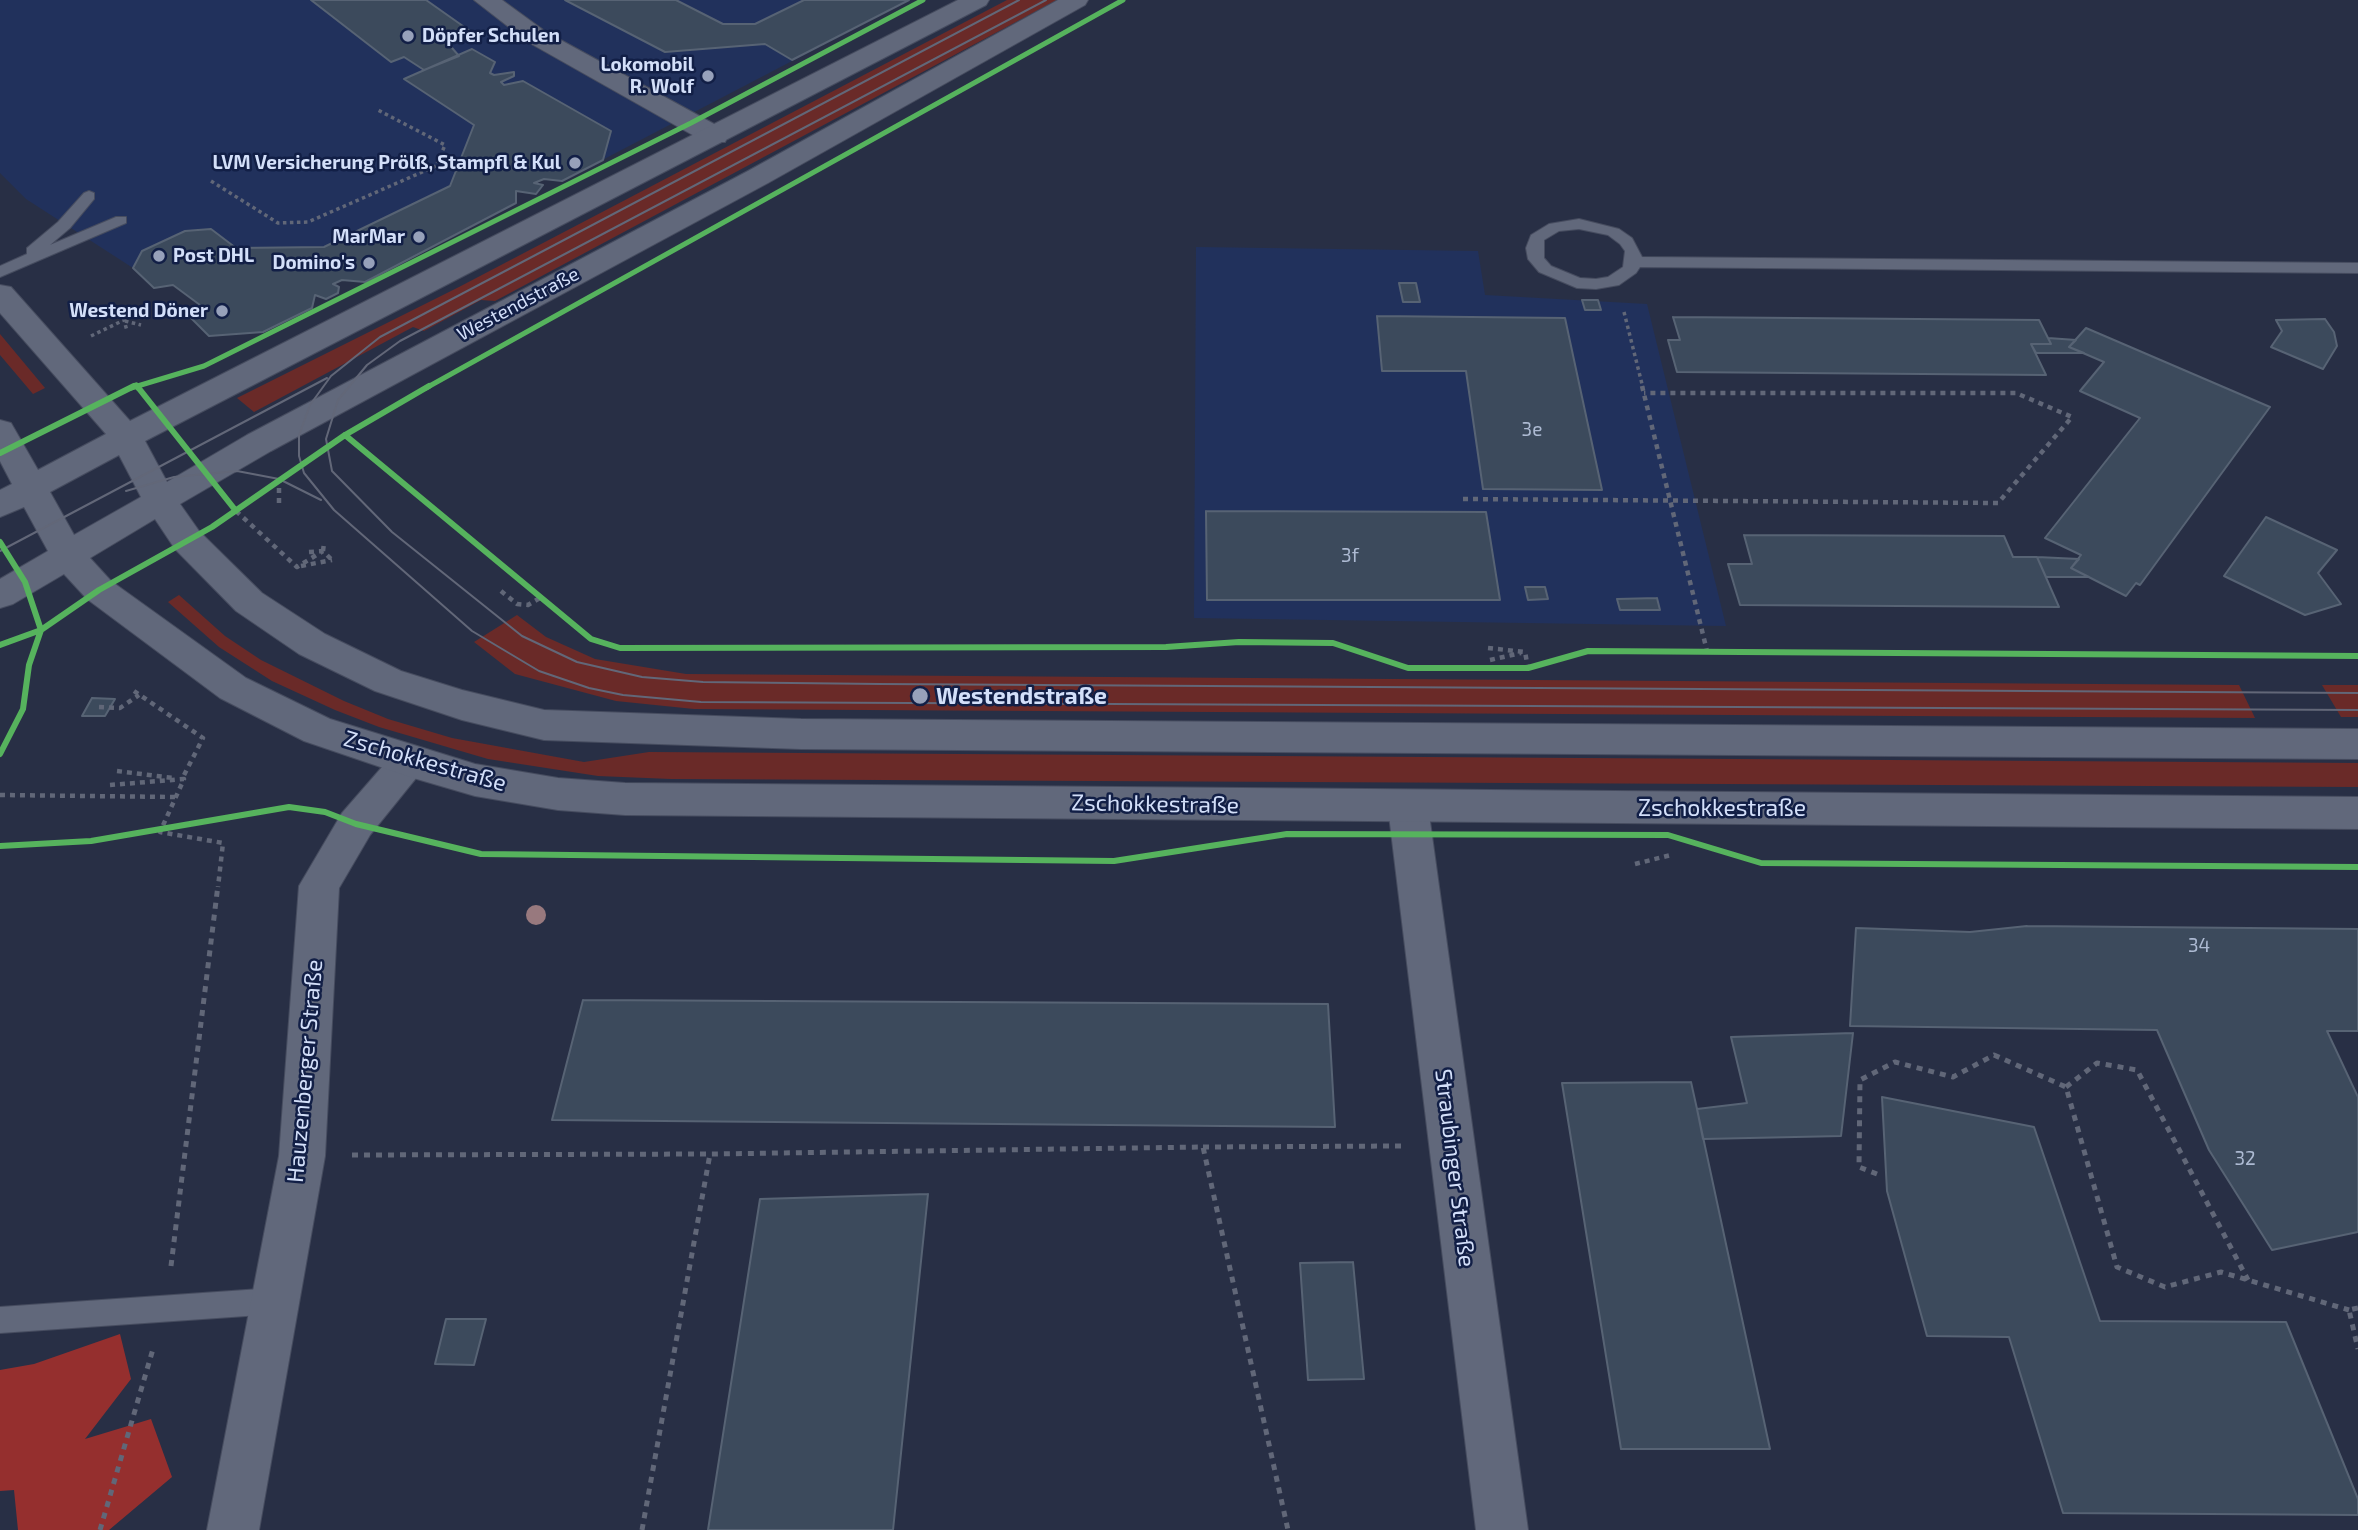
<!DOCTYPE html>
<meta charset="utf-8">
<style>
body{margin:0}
canvas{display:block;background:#282f45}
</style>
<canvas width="2358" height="1530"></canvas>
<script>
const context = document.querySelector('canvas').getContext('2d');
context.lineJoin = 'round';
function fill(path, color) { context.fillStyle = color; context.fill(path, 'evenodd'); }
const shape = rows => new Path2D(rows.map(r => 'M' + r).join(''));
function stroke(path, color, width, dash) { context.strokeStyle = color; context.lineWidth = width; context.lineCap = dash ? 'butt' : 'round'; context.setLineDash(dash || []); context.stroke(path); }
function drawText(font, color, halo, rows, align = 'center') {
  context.font = font + ' "Exo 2",sans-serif'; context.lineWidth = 5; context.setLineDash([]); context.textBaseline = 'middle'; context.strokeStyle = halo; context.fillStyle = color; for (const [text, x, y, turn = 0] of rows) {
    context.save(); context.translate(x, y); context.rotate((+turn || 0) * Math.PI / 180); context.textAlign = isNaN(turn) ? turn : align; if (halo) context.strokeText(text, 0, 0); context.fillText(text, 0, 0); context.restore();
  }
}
const built = shape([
 [0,0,909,0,562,181,544,179,536,182,543,185,536,194,517,191,516,203,365,282,342,280,334,284,339,287,338,293,326,299,315,295,312,308,263,332,209,336,199,305,173,285,154,288,133,268,26,199,0,173],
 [1196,247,1478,251,1485,295,1647,304,1726,626,1194,618]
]);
const green = shape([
 [1007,0,1057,0,495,301,481,300,424,331,413,327,254,412,237,398,459,287],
 [0,334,45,388,33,394,0,355],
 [179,595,225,636,261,660,344,701,388,719,452,738,584,762,649,752,2358,763,2358,787,671,779,598,776,488,759,379,727,335,710,272,681,219,647,168,602],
 [517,615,546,637,595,659,686,674,2239,685,2255,718,694,709,616,701,515,674,474,642],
 [2322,685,2358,685,2358,717,2341,717]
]);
const forest = shape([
 [120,1334,131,1379,85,1439,151,1419,172,1477,109,1530,18,1530,14,1490,0,1491,0,1370,34,1364]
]);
const building = shape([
 [311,0,426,0,470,31,446,41,459,56,424,70,404,57,391,62,311,0],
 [565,0,676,0,723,24,755,24,804,0,909,0,792,60,765,44,665,52,565,0],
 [472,49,495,62,490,73,494,75,514,72,514,76,501,82,504,85,523,81,611,131,603,160,562,181,544,179,534,183,543,185,536,194,516,191,516,203,365,282,342,280,333,284,339,287,338,293,326,299,315,295,312,308,263,332,209,336,186,313,200,305,173,285,154,288,133,268,142,251,185,231,211,229,236,248,324,247,450,186,474,125,404,79,472,49],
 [1399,283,1416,283,1420,302,1403,302,1399,283],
 [1582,300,1598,300,1601,310,1585,310,1582,300],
 [1377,316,1565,318,1602,490,1483,489,1466,371,1382,371,1377,316],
 [1673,317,2039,320,2051,344,2031,344,2046,375,1677,372,1668,340,1680,340,1673,317],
 [2325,319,2334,332,2337,346,2323,369,2271,347,2282,331,2276,320,2325,319],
 [2086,328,2270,407,2140,585,2136,583,2126,596,2071,568,2081,555,2045,538,2140,418,2080,391,2104,362,2069,347,2086,328],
 [2048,338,2076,340,2069,347,2084,353,2036,353,2031,344,2051,344,2048,338],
 [1206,511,1486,512,1500,600,1207,600,1206,511],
 [2266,517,2337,550,2318,573,2341,604,2305,615,2224,576,2266,517],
 [1744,535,2004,536,2013,557,2037,557,2059,607,1740,605,1728,564,1752,564,1744,535],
 [2037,557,2079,559,2071,568,2089,577,2046,577,2037,557],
 [1525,587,1545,587,1548,599,1528,600,1525,587],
 [1657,598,1660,610,1620,610,1617,599,1657,598],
 [92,698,115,699,105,716,82,716,92,698],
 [2027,926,2358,929,2358,1031,2327,1031,2358,1097,2358,1232,2272,1250,2209,1150,2157,1030,1850,1026,1856,928,1970,932,2027,926],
 [583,1000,1328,1004,1335,1127,552,1120,583,1000],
 [1853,1033,1841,1136,1703,1139,1697,1109,1747,1103,1731,1037,1853,1033],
 [1691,1082,1697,1109,1770,1449,1621,1449,1562,1083,1691,1082],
 [1882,1097,2034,1127,2100,1321,2286,1322,2358,1499,2358,1515,2063,1513,2009,1337,1927,1336,1887,1191,1882,1097],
 [928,1194,893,1530,708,1530,760,1199,928,1194],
 [1353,1262,1364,1379,1308,1380,1300,1263,1353,1262],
 [446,1319,486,1319,474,1365,435,1364,446,1319]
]);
const pathFar2 = shape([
 [211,181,278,223,308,222,436,166,445,145,376,109],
 [1624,312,1643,388],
 [125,321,141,325],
 [91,336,124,320,127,331]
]);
const pathFar1 = shape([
 [1642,386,1707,651],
 [279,478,279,504],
 [1463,499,1998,503,2072,417,2016,393,1644,393],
 [236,511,297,567,323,551],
 [323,551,324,543],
 [309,552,323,551,332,560],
 [301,566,332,560],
 [501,591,517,604,528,605,540,598],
 [1488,648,1525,652,1528,668],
 [1490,660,1521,653],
 [134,691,203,738,182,779],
 [99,707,120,708,139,695],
 [117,771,173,778],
 [110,785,184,779,160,832,223,843,218,887],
 [0,795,176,797],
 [1635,864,1671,855]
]);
const path = shape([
 [2066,1087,2097,1063,2137,1070,2248,1280],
 [1203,1147,1401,1146],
 [352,1155,710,1154],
 [1877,1174,1859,1167,1860,1080,1895,1062,1953,1077,1994,1055,2066,1087,2117,1267,2165,1287,2221,1272,2349,1310],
 [171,1266,218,885],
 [2358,1308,2349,1310,2358,1349],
 [100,1530,153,1349],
 [642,1530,710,1154,1203,1147,1288,1530]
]);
const service = shape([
 [89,191,94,193,94,199,70,228,50,245,116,217,126,217,126,223,0,277,0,266,27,254,27,248,58,222,84,193,89,191],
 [1579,219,1619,229,1632,238,1642,257,2358,263,2358,273,1640,267,1636,273,1619,285,1596,289,1577,288,1539,272,1528,259,1526,248,1531,235,1549,224,1579,219],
 [1579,229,1608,235,1620,244,1625,251,1623,267,1608,277,1596,279,1580,278,1551,266,1544,258,1544,240,1559,231,1579,229],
 [275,1288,284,1292,288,1301,284,1310,275,1314,0,1333,0,1307,275,1288]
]);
const minor = shape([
 [474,0,502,0,546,32,725,130,728,136,725,142,705,142,528,42,474,0],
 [410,747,424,751,429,762,370,835,339,888,325,1156,259,1530,207,1530,279,1156,299,886,342,813,396,751,410,747],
 [1408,791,1422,796,1428,807,1528,1530,1476,1530,1388,807,1394,796,1408,791]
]);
const secondary = shape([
 [958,0,989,0,986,5,145,441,167,482,247,435,748,171,1058,0,1088,0,1085,5,768,183,271,451,180,504,199,531,262,593,325,634,401,671,462,690,544,710,801,719,2358,729,2358,759,801,749,544,740,462,720,375,691,299,654,236,611,175,549,155,519,90,558,111,581,246,678,330,719,475,764,558,778,625,783,2358,797,2358,829,625,815,558,810,475,796,410,777,304,741,220,698,87,599,64,574,13,604,0,608,0,579,48,551,24,507,0,517,0,490,12,484,0,461,0,420,11,423,38,470,106,434,0,313,0,285,11,287,130,421,958,0],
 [119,455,141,497,74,535,50,492,119,455]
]);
const tram = shape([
 [1019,0,380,337,331,376,310,405,299,435,299,456,304,473,334,510,472,631,539,671,589,688,623,695,701,702,2358,710],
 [1046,0,400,341,367,365,338,400,326,439,332,471,392,532,522,636,577,662,642,677,703,682,880,684,2358,693],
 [126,491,174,477,237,471,279,479,321,500],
 [0,551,327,378]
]);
const cyclewayFar1 = shape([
 [136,385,138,388],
 [131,388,204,366,691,123,923,0],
 [426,388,1123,0]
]);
const cycleway = shape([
 [137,386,236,511],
 [345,435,591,639,620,648,1166,647,1239,642,1333,643,1408,668,1528,668,1588,651,2358,656],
 [0,453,134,386],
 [0,542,25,582,41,630,29,665,23,709,0,754],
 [0,645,41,630,99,590,212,527,345,435,429,386],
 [0,846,91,841,289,807,325,812,356,824,481,854,1114,861,1287,834,1668,835,1761,863,2358,867]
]);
const trees = [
 [536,915]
];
const markers = [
 [408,36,7,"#97a1ba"],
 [708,76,7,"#97a1ba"],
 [575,163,7,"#97a1ba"],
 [419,237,7,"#97a1ba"],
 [159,256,7,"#97a1ba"],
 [369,263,7,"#97a1ba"],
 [222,311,7,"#97a1ba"],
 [920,696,9,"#97a1ba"]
];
const farPoinames = [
 ["Döpfer Schulen",422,36,"left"],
 ["Lokomobil",694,65],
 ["R. Wolf",694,87],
 ["LVM Versicherung Prölß, Stampfl & Kul",561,163],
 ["MarMar",405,237],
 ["Post DHL",173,256,"left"],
 ["Domino's",355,263],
 ["Westend Döner",208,311]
];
const farStreetnames = [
 ["Westendstraße",518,304,-28]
];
const numberNames = [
 ["3e",1532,430],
 ["3f",1350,556],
 ["34",2199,946],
 ["32",2245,1159]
];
const poiNames = [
 ["Westendstraße",936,696]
];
const streetNames = [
 ["Zschokkestraße",425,761,16],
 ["Zschokkestraße",1155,804,1],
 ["Zschokkestraße",1722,808],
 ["Hauzenberger Straße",305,1071,-85],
 ["Straubinger Straße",1455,1168,83]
];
fill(built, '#21315c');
fill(green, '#6a2a28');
fill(forest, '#952f2e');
fill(building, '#3c4a5c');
stroke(building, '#576374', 2);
stroke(service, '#464c5f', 2);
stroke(minor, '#464c5f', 2);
stroke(secondary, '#464c5f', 2);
stroke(pathFar2, '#616778', 3.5, [3.5, 3.5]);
stroke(pathFar1, '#616778', 4.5, [5, 5]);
stroke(path, '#616778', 5, [6, 6]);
fill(service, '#61687b');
fill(minor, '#61687b');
fill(secondary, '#61687b');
stroke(tram, '#626778', 2);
stroke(cyclewayFar1, '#56b35d', 5);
stroke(cycleway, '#56b35d', 6);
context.fillStyle = '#98797e';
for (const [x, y] of trees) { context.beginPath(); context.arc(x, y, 10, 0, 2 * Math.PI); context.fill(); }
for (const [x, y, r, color] of markers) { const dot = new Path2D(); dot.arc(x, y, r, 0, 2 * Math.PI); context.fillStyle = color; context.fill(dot); stroke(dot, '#121f46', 2.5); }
drawText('bold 19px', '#d3dff9', '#121f46', farPoinames, 'right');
drawText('19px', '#d3dff9', '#121f46', farStreetnames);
drawText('19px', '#adbad2', null, numberNames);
drawText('bold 23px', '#d3dff9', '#121f46', poiNames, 'left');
drawText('23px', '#d3dff9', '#121f46', streetNames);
</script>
